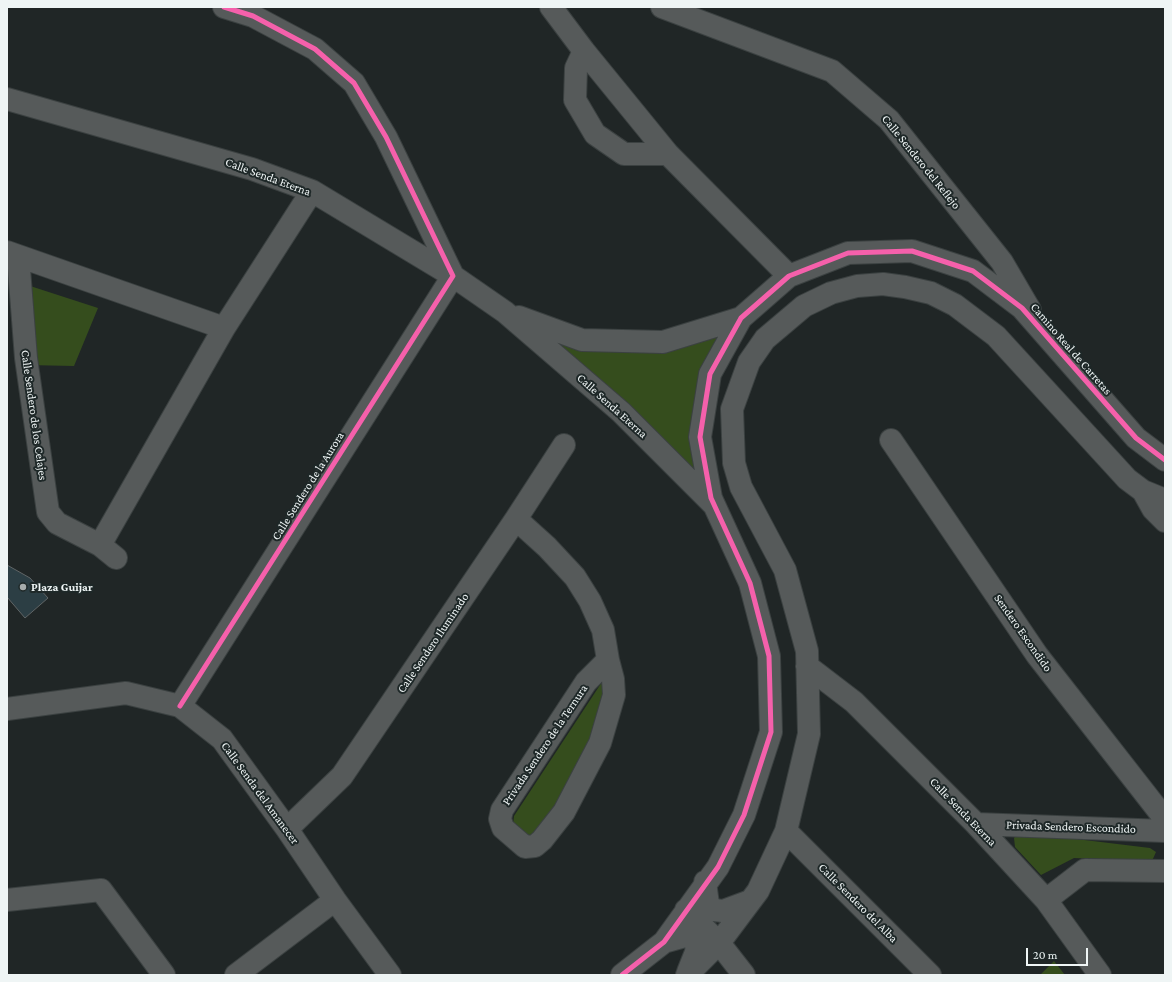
<!DOCTYPE html>
<style>
body{margin:0}
#map{position:relative;width:1172px;height:982px;overflow:hidden;background:#202626;font-family:"Crimson Pro",serif}
canvas{display:block}
.frame{position:absolute;inset:0;border:8px solid #eff5f5;pointer-events:none}
.scale{position:absolute;left:1026px;top:948px;width:62px;height:18px;box-sizing:border-box;border:2px solid #eff5f5;border-top:0;padding-left:5px;font-size:12px;line-height:14px;white-space:nowrap;color:#eff5f5;-webkit-text-stroke:3px #1e2828;paint-order:stroke}
</style>
<div id="map">
<canvas width="1172" height="982"></canvas>
<div class="frame"></div>
<div class="scale">20 m</div>
</div>
<script>
const context = document.querySelector('canvas').getContext('2d');
context.lineJoin = 'round';
function fill(path, color) { context.fillStyle = color; context.fill(path, 'evenodd'); }
const shape = rows => new Path2D(rows.map(r => 'M' + r).join(''));
function stroke(path, color, width, dash) { context.strokeStyle = color; context.lineWidth = width; context.lineCap = dash ? 'butt' : 'round'; context.setLineDash(dash || []); context.stroke(path); }
function drawText(font, color, halo, rows, align = 'center') {
  context.font = font + ' "Crimson Pro",serif'; context.lineWidth = 4; context.setLineDash([]); context.textBaseline = 'middle'; context.strokeStyle = halo; context.fillStyle = color; for (const [text, x, y, turn = 0] of rows) {
    context.save(); context.translate(x, y); context.rotate((+turn || 0) * Math.PI / 180); context.textAlign = isNaN(turn) ? turn : align; if (halo) context.strokeText(text, 0, 0); context.fillText(text, 0, 0); context.restore();
  }
}
const green = shape([
 [24,284,98,308,74,366,26,365],
 [505,312,581,340,663,342,741,318,710,374,711,498],
 [602,682,605,694,591,739,552,813,526,840,513,825,514,816],
 [1019,832,1150,848,1156,852,1152,861,1074,858,1041,875,1015,847,1014,838],
 [1054,961,1065,975,1040,975]
]);
const building = shape([
 [7,565,30,578,48,598,25,618,7,597,7,565]
]);
const minor = shape([
 [551,7,584,51,668,154,789,276],
 [662,7,832,71,889,120,1002,262,1030,310],
 [584,51,576,68,575,100,595,134,624,154,668,154],
 [7,99,252,169,312,191,453,276,505,312,621,412,714,505],
 [7,252,224,328],
 [18,256,26,358,48,512,57,523,100,545,116,558],
 [519,317,582,340,663,342,741,318],
 [891,440,1037,655,1165,819],
 [1143,491,1153,509,1165,521],
 [516,519,547,547,575,577,590,601,603,630,608,660,613,679,614,695,600,743,564,812,542,840,535,846,525,847,503,828,500,819,502,810,586,682,608,660],
 [100,545,224,328,312,191],
 [807,666,854,702,976,824,1046,900,1100,975],
 [180,706,453,276,386,137,354,83,315,49,253,16,224,7],
 [7,709,126,693,180,706,222,739,287,829,335,900,390,975],
 [976,824,1165,831],
 [287,829,342,776,516,519,564,445],
 [786,831,930,975],
 [705,882,708,904,714,910,723,911,750,901],
 [7,900,101,890,164,975],
 [1046,900,1085,870,1165,871],
 [686,910,719,943,744,975],
 [664,942,689,935,697,942,696,952,688,972],
 [236,975,335,900],
 [622,975,664,942,718,867,744,815,771,732,769,656,750,583,711,498,700,437,710,374,741,318,789,276,848,253,912,251,973,271,1022,308,1136,438,1165,460],
 [687,975,719,943,758,891,786,831,809,734,807,651,785,570,741,487,734,463,732,409,749,362,765,339,804,306,831,293,857,286,883,284,905,287,931,293,955,305,996,336,1127,479,1143,491,1165,500]
]);
const cycleway = shape([
 [180,706,453,276,386,137,354,83,315,49,253,16,224,7],
 [622,975,664,942,718,867,744,815,771,732,769,656,750,583,711,498,700,437,710,374,741,318,789,276,848,253,912,251,973,271,1022,308,1136,438,1165,460]
]);
const markers = [
 [23,587,4,"#a7adad"]
];
const streetNames = [
 ["Calle Sendero del Reflejo",921,162,51],
 ["Calle Senda Eterna",268,177,20],
 ["Camino Real de Carretas",1071,349,49],
 ["Calle Senda Eterna",612,406,42],
 ["Calle Sendero de los Celajes",34,415,82],
 ["Calle Sendero de la Aurora",308,486,-58],
 ["Sendero Escondido",1023,633,55],
 ["Calle Sendero Iluminado",433,643,-56],
 ["Privada Sendero de la Ternura",545,745,-56],
 ["Calle Senda del Amanecer",260,793,54],
 ["Calle Senda Eterna",963,812,46],
 ["Privada Sendero Escondido",1071,827,2],
 ["Calle Sendero del Alba",858,903,45]
];
const poiNames = [
 ["Plaza Guijar",31,587]
];
fill(green, '#354d1d');
fill(building, '#2c3e44');
stroke(building, '#606566', 1);
stroke(minor, '#3b4141', 24);
stroke(minor, '#565a5a', 22);
stroke(cycleway, '#f560ab', 5);
for (const [x, y, r, color] of markers) { const dot = new Path2D(); dot.arc(x, y, r, 0, 2 * Math.PI); context.fillStyle = color; context.fill(dot); stroke(dot, '#1e2828', 1.5); }
drawText('12px', '#eff5f5', '#1e2828', streetNames);
drawText('bold 12px', '#eff5f5', '#1e2828', poiNames, 'left');
</script>
